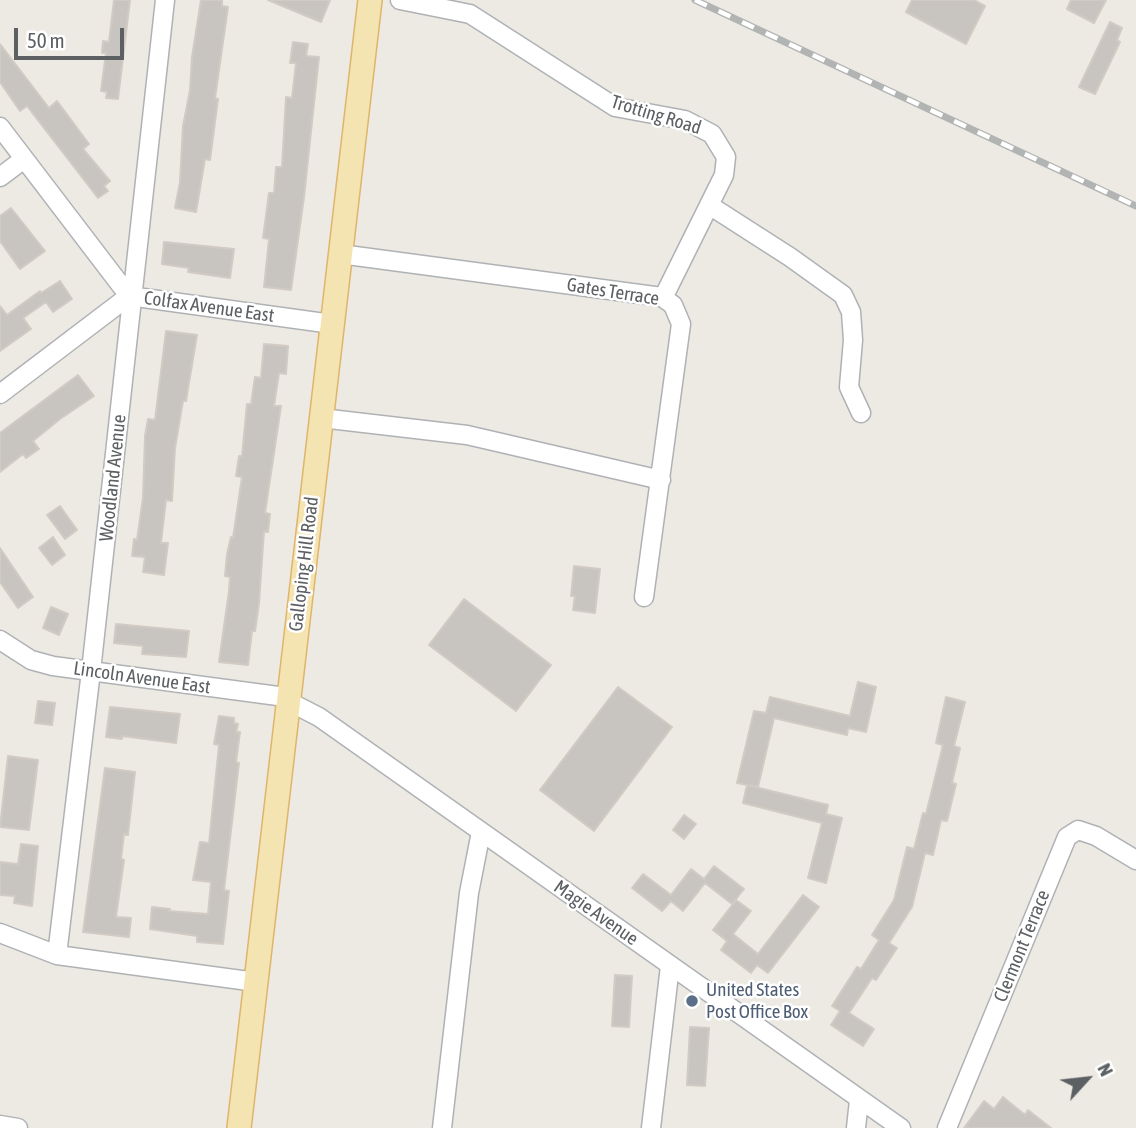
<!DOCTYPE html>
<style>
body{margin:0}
#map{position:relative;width:1136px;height:1128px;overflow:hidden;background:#edeae4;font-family:"Asap Condensed",sans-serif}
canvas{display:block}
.north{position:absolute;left:1052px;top:1044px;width:70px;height:70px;-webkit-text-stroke:5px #fff;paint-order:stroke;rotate:63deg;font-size:19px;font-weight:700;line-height:28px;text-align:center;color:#5c6063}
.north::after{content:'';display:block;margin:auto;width:24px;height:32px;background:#5c6063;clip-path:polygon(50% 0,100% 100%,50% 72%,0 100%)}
.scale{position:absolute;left:14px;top:28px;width:110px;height:32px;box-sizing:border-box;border:4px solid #5c6063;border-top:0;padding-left:9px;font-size:21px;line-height:24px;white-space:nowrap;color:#5c6063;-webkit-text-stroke:5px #fff;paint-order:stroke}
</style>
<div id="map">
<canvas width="1136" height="1128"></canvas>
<div class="north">N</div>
<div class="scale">50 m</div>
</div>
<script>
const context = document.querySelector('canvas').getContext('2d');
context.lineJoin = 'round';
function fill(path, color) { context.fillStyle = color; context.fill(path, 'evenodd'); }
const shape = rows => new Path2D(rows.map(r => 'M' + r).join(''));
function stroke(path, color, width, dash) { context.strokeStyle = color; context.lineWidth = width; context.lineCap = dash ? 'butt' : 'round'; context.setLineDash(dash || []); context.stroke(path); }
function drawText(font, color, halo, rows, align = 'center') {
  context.font = font + ' "Asap Condensed",sans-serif'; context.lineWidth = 5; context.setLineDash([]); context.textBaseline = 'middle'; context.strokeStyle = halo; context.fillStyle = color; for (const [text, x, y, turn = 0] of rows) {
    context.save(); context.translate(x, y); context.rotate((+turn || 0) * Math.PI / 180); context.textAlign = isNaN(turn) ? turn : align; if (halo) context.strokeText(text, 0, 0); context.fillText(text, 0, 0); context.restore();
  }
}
const building = shape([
 [114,0,130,0,118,99,106,98,107,92,101,91,106,53,102,53,103,41,109,42,114,0],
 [201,0,222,0,222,6,228,7,215,98,218,99,210,160,205,159,196,212,175,208,180,182,183,126,190,90,192,57,201,0],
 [268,0,330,0,321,22,268,0],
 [912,0,974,0,985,6,966,44,906,12,912,0],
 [1071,0,1106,0,1094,23,1067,9,1071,0],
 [1110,22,1122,28,1117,40,1120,42,1095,94,1079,87,1110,22],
 [293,42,308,44,306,56,319,57,304,197,291,290,264,287,269,239,263,238,269,193,274,193,276,167,282,167,286,97,292,98,296,63,290,63,293,42],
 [0,44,49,108,57,101,89,144,83,149,110,181,104,186,108,191,98,198,27,106,20,111,0,82,0,44],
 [11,208,45,251,20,269,0,241,0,216,11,208],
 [164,242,234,249,230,278,188,272,189,268,162,264,164,242],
 [60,281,72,299,53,312,46,302,23,318,31,329,0,351,0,306,7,315,40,291,41,293,60,281],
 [166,331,197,335,186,401,183,401,175,448,172,501,166,500,161,543,168,543,164,575,143,572,145,557,132,556,134,539,137,540,143,498,145,436,148,419,155,420,166,331],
 [264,344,288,346,286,374,279,373,274,406,281,406,265,513,270,514,268,532,264,531,259,603,255,631,252,631,248,665,219,662,229,591,230,577,225,576,227,554,231,537,233,538,242,477,236,476,239,456,242,456,247,404,251,404,255,377,261,378,264,344],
 [78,375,94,396,60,419,33,441,39,449,26,458,23,454,0,472,0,433,78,375],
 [60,506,77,530,65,539,47,515,60,506],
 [53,537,65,555,52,565,39,548,53,537],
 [0,548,33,597,18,608,0,582,0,548],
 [574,566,600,569,595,613,573,610,575,596,571,596,574,566],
 [464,599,551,665,516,711,429,645,464,599],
 [51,607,68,614,59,635,43,628,51,607],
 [116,624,189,631,186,657,142,654,143,646,114,643,116,624],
 [858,682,876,687,866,732,848,728,847,735,774,718,758,787,737,783,754,711,766,713,770,697,850,716,858,682],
 [618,687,672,727,594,831,540,790,618,687],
 [946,697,965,702,954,746,960,748,952,783,956,784,947,821,941,820,933,855,925,853,912,907,889,943,897,948,876,980,872,978,849,1013,874,1029,863,1046,831,1025,840,1011,832,1006,857,967,861,969,879,940,872,935,894,900,907,847,914,849,923,813,926,814,943,745,936,743,946,697],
 [38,701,55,703,52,725,35,723,38,701],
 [110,707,180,714,176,743,122,736,122,739,106,737,110,707],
 [219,716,234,718,234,723,238,724,236,732,240,732,236,762,239,763,224,890,229,891,223,944,197,942,197,936,150,929,152,907,170,909,169,911,208,914,211,882,193,880,200,842,209,843,219,745,214,744,219,716],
 [8,756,38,760,29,830,0,827,8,756],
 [105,768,135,772,128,835,124,834,121,859,124,860,116,917,131,918,129,937,83,932,105,768],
 [747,785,828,805,826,814,842,818,826,883,808,878,822,823,743,803,747,785],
 [684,815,696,824,684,839,673,830,684,815],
 [21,844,38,846,32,906,14,903,15,896,0,895,0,862,18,864,21,844],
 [714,866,744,889,732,904,705,883,683,911,671,901,662,911,632,888,643,874,671,895,691,869,704,879,714,866],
 [803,895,819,907,768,973,757,965,751,973,721,950,727,941,713,930,736,900,751,911,733,934,758,954,803,895],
 [615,975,632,976,629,1027,612,1026,615,975],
 [690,1027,709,1028,705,1086,687,1085,690,1027],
 [1003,1097,1025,1115,1028,1110,1051,1128,964,1128,984,1101,994,1109,1003,1097]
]);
const minor = shape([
 [400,0,470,14,615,107,685,120,712,134,726,157,724,175,663,298],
 [0,127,129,296,332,324],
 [0,177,24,159],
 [709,205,790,257,843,295,851,312,853,340,849,387,861,413],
 [340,254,662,297,673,305,681,324,644,597],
 [0,394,129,296],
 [321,418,467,435,661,480],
 [0,640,31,660,53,666,278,696,319,717,901,1128],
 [0,933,57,955,256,982],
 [57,955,91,671,165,0],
 [0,1125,18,1128],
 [442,1128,469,893,481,832],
 [651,1128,670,966],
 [856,1128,859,1100],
 [947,1128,1067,837,1078,830,1096,836,1136,860]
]);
const major = shape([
 [239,1128,370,0]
]);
const rail = shape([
 [695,0,1136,206]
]);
const markers = [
 [692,1001,7,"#5c6f8a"]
];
const streetNames = [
 ["Trotting Road",656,115,17],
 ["Gates Terrace",613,292,9],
 ["Colfax Avenue East",209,307,8],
 ["Woodland Avenue",113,478,-84],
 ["Galloping Hill Road",304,564,-83],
 ["Lincoln Avenue East",142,678,8],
 ["Magie Avenue",596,913,35],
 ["Clermont Terrace",1022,946,-68]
];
const serviceNames = [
 ["United States",706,990],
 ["Post Office Box",706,1012]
];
fill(building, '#c8c5c1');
stroke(building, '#d1cbc3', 2);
stroke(minor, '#afb2b5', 21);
stroke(major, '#dfb56b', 26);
stroke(minor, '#fff', 18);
stroke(major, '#f4e4b2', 23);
stroke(rail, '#b2b3b3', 7);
stroke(rail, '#fff', 4.5, [13]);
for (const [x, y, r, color] of markers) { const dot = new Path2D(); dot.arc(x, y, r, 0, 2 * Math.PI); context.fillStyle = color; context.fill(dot); stroke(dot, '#fff', 2.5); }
drawText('19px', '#5c6063', '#fff', streetNames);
drawText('19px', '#4e5e75', '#fff', serviceNames, 'left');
</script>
